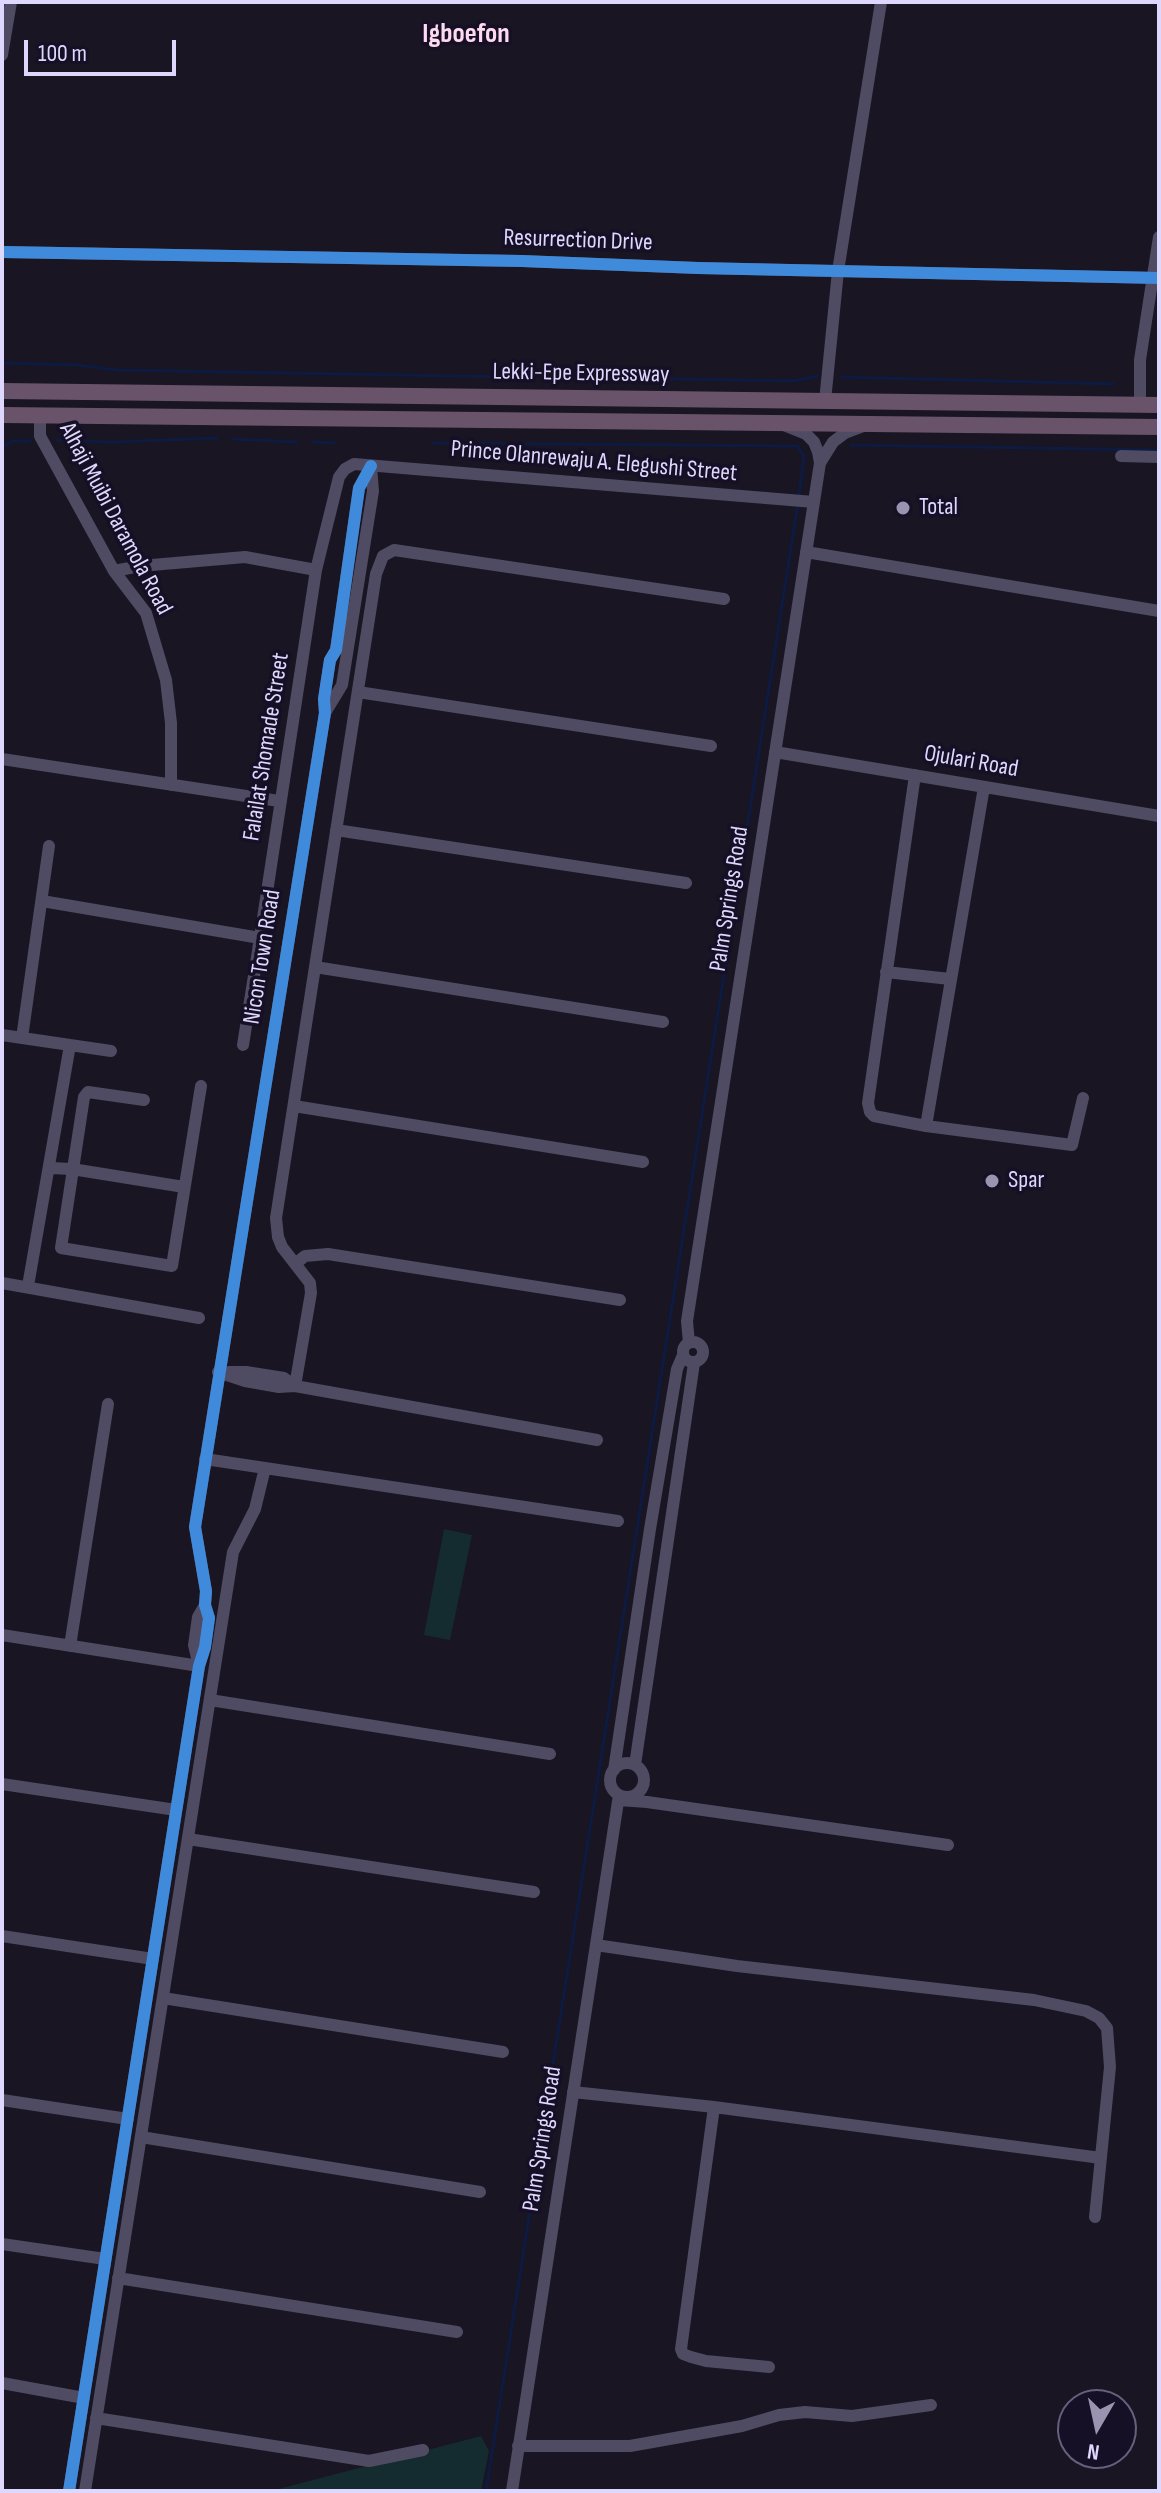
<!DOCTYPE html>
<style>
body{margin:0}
#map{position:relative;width:1161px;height:2493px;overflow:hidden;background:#191522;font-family:"Sofia Sans Condensed",sans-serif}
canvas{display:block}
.frame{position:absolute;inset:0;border:4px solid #dfd8fe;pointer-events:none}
.north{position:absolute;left:1057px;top:2389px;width:80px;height:80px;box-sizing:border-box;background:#161027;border:2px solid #66607d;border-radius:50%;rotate:189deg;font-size:22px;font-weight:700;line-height:32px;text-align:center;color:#dfd8fe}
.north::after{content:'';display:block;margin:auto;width:28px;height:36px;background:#9a94b1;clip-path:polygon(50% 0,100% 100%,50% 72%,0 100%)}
.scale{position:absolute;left:24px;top:40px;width:152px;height:36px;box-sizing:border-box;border:4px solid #dfd8fe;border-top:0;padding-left:10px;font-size:24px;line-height:28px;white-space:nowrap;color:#dfd8fe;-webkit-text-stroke:6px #161027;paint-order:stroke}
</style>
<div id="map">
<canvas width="1161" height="2493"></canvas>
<div class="frame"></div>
<div class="north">N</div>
<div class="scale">100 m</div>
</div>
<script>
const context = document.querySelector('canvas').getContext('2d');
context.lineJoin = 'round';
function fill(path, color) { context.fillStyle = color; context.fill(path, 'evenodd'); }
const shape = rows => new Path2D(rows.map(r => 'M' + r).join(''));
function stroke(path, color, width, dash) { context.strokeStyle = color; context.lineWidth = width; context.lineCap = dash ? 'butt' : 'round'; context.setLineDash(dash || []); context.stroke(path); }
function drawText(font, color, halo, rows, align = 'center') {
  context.font = font + ' "Sofia Sans Condensed",sans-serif'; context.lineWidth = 7; context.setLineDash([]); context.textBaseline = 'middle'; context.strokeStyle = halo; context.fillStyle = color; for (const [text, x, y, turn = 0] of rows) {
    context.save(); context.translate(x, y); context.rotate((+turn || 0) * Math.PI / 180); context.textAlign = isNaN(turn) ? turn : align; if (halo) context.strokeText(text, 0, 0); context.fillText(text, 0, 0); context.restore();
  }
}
const green = shape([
 [444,1529,472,1535,450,1640,424,1635],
 [481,2436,489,2451,481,2491,271,2491]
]);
const stream = shape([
 [2,363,78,365,117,370,513,377],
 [558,377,794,381,817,376],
 [841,377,1114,384],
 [232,439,297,442],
 [57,440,113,442,217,438],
 [313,442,336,443],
 [433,443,797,446,804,456,799,496],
 [851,445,1156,450],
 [2,451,3,447,13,441,30,441],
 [486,2491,798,503]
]);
const minor = shape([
 [2,55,11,2],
 [2,252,522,261,698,268,1159,278],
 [825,401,838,271,881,2],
 [1140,405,1140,360,1159,237],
 [40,415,40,436,114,571,146,613,166,680,171,723,171,785],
 [1121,456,1159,457],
 [820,463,833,442,845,433,861,427],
 [806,552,1159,611],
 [114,571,140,566,245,557,316,570],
 [358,692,711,746],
 [325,713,342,685,373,491,371,466],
 [775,752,1159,816],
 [2,759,279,801],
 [915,775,868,1103,870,1112,874,1116,926,1126],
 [984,787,926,1126,1072,1145,1083,1098],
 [336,830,686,883],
 [42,901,260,938,316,570,339,477,345,469,354,464,814,502],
 [315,967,663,1022],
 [886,972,950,979],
 [2,1035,70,1045,28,1286],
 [22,1038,49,846],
 [70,1045,111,1051],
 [243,1045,260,938],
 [144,1100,88,1092,84,1097,61,1248,172,1266,201,1086],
 [294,1106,643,1162],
 [50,1168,72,1169,184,1187],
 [295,1264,305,1256,328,1254,620,1300],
 [2,1283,199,1318],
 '683 1352a10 10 0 1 1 20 0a10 10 0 1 1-20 0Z',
 [689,1343,687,1321,820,463,818,452,814,442,806,434,786,426],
 [218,1372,245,1381,279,1387,295,1386,597,1440],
 [229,1372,246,1372,284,1378,295,1386],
 [295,1386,311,1293,310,1283,282,1247,278,1237,276,1218,376,574,383,556,394,550,724,599],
 [205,1459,618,1521],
 [2,1635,199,1666],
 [70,1646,108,1404],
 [199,1666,194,1645,198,1617,205,1605],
 [210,1700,550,1754],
 '610 1780a17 17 0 1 1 34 0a17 17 0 1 1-34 0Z',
 [635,1765,694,1363],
 [614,1770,650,1529,677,1369,683,1355],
 [2,1784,176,1810],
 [619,1800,647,1802,948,1845],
 [188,1839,534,1892],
 [2,1936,153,1959],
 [596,1945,737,1966,1034,2000,1086,2011,1099,2018,1107,2028,1110,2067,1095,2217],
 [163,1998,503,2052],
 [573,2092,714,2107,1101,2158],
 [2,2100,128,2119],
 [714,2107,681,2349,683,2354,691,2357,706,2361,769,2367],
 [141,2137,480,2192],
 [2,2244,105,2259],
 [118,2278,457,2332],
 [2,2383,84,2398],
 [96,2418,369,2461,423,2450],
 [518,2446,630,2446,742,2426,779,2415,805,2412,852,2416,931,2405],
 [69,2491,199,1666,205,1647,209,1618,205,1605,206,1591,195,1527,325,713,324,699,330,660,336,650,359,488,371,466],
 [85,2491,233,1552,255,1509,265,1468],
 [512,2491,619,1795]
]);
const highway = shape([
 [2,391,1159,405],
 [2,415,1159,427]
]);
const cycleway = shape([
 [2,252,522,261,698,268,1159,278],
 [69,2491,199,1666,205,1647,209,1618,205,1605,206,1591,195,1527,325,713,324,699,330,660,336,650,359,488,371,466]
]);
const markers = [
 [903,508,8,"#9a94b1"],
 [992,1181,8,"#9a94b1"]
];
const streetNames = [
 ["Resurrection Drive",578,241,2],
 ["Lekki-Epe Expressway",581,374,1],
 ["Prince Olanrewaju A. Elegushi Street",594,462,5],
 ["Alhaji Muibi Daramola Road",115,519,62],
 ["Falailat Shomade Street",267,747,-81],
 ["Ojulari Road",971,762,10],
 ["Palm Springs Road",730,899,-81],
 ["Nicon Town Road",263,957,-81],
 ["Palm Springs Road",543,2139,-81]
];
const poiNames = [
 ["Total",919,508],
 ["Spar",1008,1181]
];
const quarterNames = [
 ["Igboefon",466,35]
];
fill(green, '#142c2f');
stroke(stream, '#0d1b42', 3);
stroke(minor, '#4e4b63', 12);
stroke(highway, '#69536a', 16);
stroke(cycleway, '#408adc', 12);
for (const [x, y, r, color] of markers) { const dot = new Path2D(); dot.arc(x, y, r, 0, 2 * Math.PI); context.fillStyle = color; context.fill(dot); stroke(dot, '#161027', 3); }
drawText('24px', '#dfd8fe', '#161027', streetNames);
drawText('24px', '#dfd8fe', '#161027', poiNames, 'left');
drawText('bold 28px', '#fedaee', '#161027', quarterNames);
</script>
